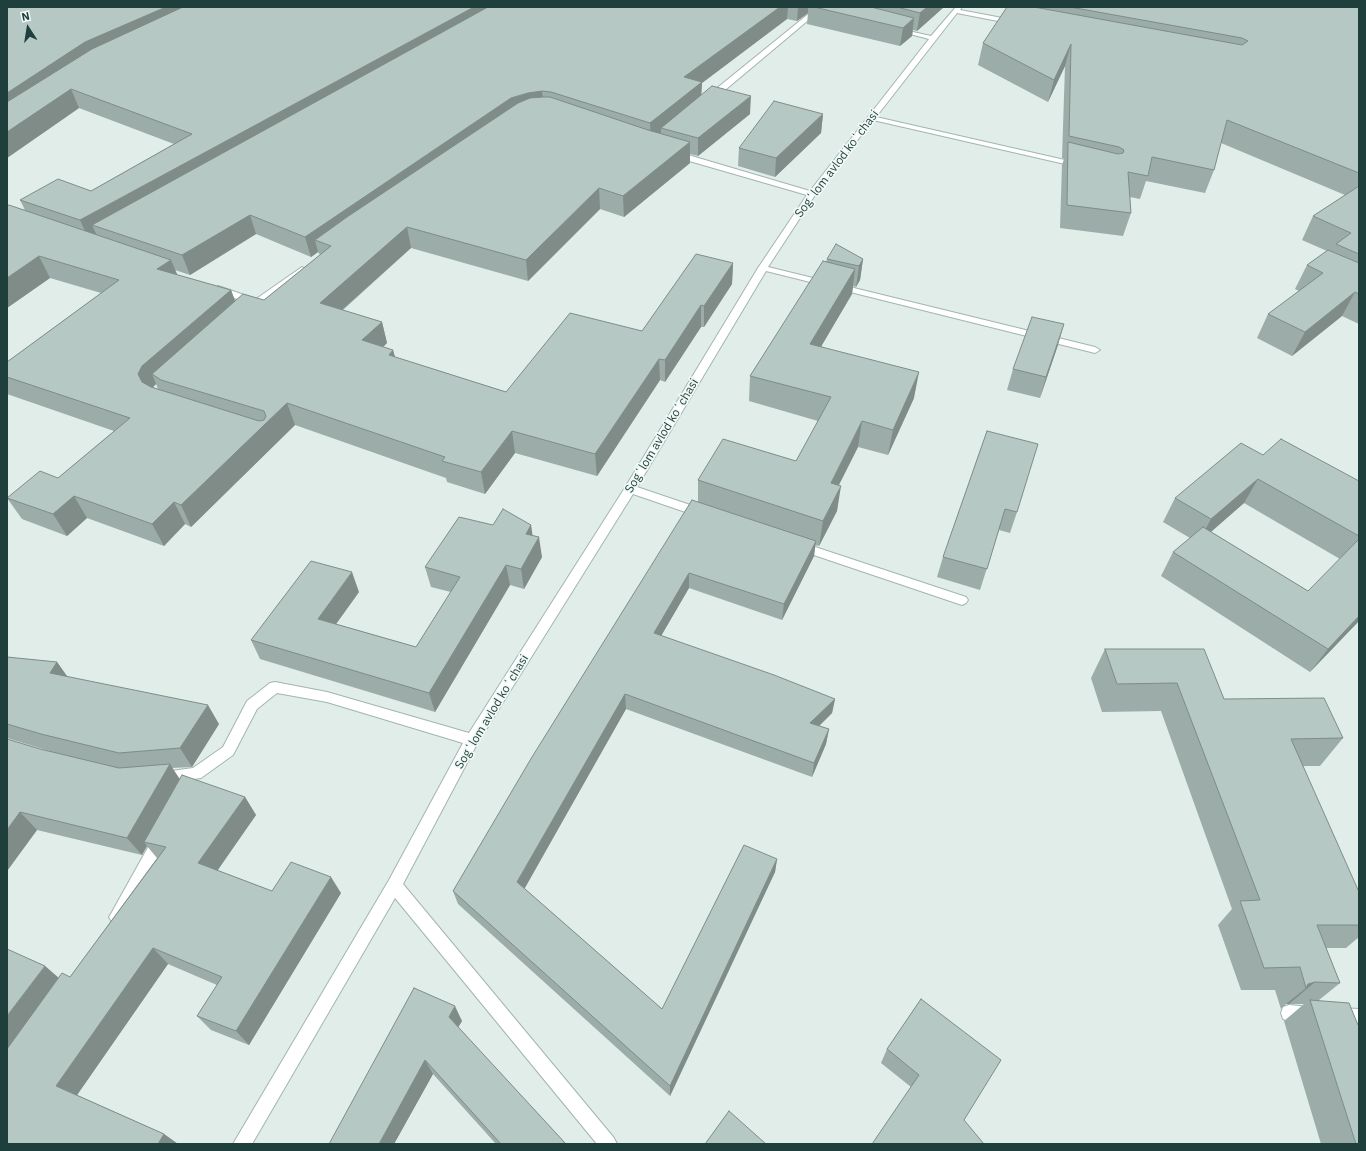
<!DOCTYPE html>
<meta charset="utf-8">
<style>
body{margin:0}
#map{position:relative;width:1366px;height:1151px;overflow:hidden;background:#e0ede9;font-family:"IBM Plex Sans",sans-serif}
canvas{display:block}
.frame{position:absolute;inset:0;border:8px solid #1f3f3c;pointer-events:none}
.north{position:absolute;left:8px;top:8px;width:40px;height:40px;-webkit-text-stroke:3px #f1f9f6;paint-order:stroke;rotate:348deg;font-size:11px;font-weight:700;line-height:16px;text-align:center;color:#1f3f3c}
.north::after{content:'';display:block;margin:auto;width:14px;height:18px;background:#1f3f3c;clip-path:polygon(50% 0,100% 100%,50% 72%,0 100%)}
</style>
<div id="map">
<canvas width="1366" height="1151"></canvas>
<div class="frame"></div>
<div class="north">N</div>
</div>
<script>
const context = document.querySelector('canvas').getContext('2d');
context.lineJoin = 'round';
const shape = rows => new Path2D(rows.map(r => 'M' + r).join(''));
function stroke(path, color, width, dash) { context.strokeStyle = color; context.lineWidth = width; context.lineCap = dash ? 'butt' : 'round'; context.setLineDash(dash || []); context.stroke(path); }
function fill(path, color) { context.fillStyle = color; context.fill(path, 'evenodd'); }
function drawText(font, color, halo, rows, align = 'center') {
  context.font = font + ' "IBM Plex Sans",sans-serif'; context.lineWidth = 3.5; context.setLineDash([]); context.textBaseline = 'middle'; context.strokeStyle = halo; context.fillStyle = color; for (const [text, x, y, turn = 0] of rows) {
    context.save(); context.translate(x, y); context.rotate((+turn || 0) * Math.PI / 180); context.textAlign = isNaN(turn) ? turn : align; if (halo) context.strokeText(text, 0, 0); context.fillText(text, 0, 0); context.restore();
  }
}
const minor = shape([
 [817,7,824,7,712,101,706,101,706,97,817,7],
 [956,7,962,7,960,10,1013,20,1016,22,1013,24,957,13,876,117,1078,163,1082,165,1081,167,1078,167,873,120,815,195,768,267,1095,347,1100,350,1095,353,766,271,637,487,705,510,707,513,705,516,697,516,633,494,477,744,403,884,614,1138,617,1144,597,1144,395,898,252,1144,233,1144,389,880,463,743,327,702,277,693,257,709,233,755,201,778,162,783,157,781,155,777,157,773,193,768,223,747,247,701,270,683,275,682,327,692,469,733,626,486,758,268,807,195,672,156,671,154,675,152,678,152,810,191,929,39,895,30,895,28,931,36,956,7],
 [302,267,307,270,305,272,260,305,257,306,215,291,213,289,218,286,256,299,302,267],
 [800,542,966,597,968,600,966,603,962,605,796,549,794,546,796,543,800,542],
 [161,831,166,833,168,838,166,843,122,922,117,924,112,922,109,917,112,912,156,833,161,831],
 [1289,1005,1310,1007,1316,1009,1318,1015,1316,1021,1310,1023,1289,1021,1283,1019,1281,1013,1283,1007,1289,1005],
 [1338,1008,1359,1009,1359,1025,1338,1024,1332,1022,1330,1016,1332,1010,1338,1008]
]);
const wall = shape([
 [7,7,944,7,917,31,913,30,912,36,900,46,807,24,808,13,797,21,787,19,702,83,701,95,750,114,698,156,690,154,690,163,624,217,600,209,528,281,411,248,343,310,382,322,387,343,383,347,393,350,395,357,506,392,642,331,733,263,732,284,704,327,701,327,665,382,660,380,597,476,515,453,485,494,447,482,446,478,295,425,191,527,185,524,164,546,87,518,67,536,22,519,7,498,58,478,114,431,7,394,7,362,101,293,50,278,7,308,7,206,25,210,20,200,91,191,174,144,79,108,7,158],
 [256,234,311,257,318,252,320,255,264,300,235,301,231,290,177,275,175,270,190,275],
 [156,384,158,389,153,387],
 [1007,7,1359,7,1359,324,1342,316,1292,356,1257,338,1268,314,1299,291,1295,289,1307,265,1327,251,1302,240,1313,216,1345,195,1221,143,1214,170,1205,193,1146,181,1140,199,1130,197,1131,213,1123,236,1060,228,1062,165,1064,159,1062,158,1065,66,1048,102,978,65,983,43],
 [823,114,821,133,775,177,738,166,739,148],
 [827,259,863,259,860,280,856,287,853,286,852,294,821,346,914,398,888,455,858,447,839,485,837,511,819,546,815,545,814,556,782,620,689,588,661,636,835,699,832,713,819,726,829,729,826,744,812,777,626,709,524,888,662,1009,777,859,775,872,670,1096,458,904,453,891,698,502,698,480,796,461,818,421,749,401,750,376,826,262],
 [1058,345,1040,398,1007,390,1013,369],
 [987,431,1017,512,1010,533,999,530,980,590,937,577,943,557],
 [1263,455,1359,481,1359,621,1310,672,1161,576,1173,552,1190,538,1163,522,1175,498],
 [1244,503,1340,559,1308,591,1211,532],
 [493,525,531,525,532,536,542,557,524,589,510,585,435,712,260,659,251,640,359,592,336,624,416,647,451,592,431,587,425,567],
 [1105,649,1224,699,1343,738,1320,766,1303,766,1359,925,1359,937,1346,948,1326,948,1340,983,1319,1000,1359,1144,1321,1144,1284,1021,1304,1004,1286,1004,1281,1009,1275,990,1241,990,1218,925,1232,909,1161,711,1102,712,1091,678],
 [7,657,57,662,67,676,219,724,192,767,172,768,180,779,245,797,256,815,217,870,272,891,341,893,249,1045,211,1030,197,1016,217,985,168,964,77,1095,164,1134,178,1144,7,1144,45,966,59,978,70,977,157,858,147,846,142,855,37,830,7,871,7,739,40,749,119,768,56,753,7,738],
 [414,988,462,1021,458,1027,566,1144,496,1144,433,1074,394,1144],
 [921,999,964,1120,911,1087,881,1063,887,1049]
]);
const shadedWall = shape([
 [166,7,211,7,7,118,7,93,85,42],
 [474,7,508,7,92,225,97,236,89,240,80,220],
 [780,7,788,7,787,19,702,83,701,101,661,128,661,134,651,142,650,123,684,77],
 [798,7,808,7,808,13,797,21],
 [927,7,944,7,917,31,920,13],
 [914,18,912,36,900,46,903,28],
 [1071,44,1065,66,1048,102,1054,80],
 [71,89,79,108,7,158,7,132],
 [542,91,544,110,315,240,318,252,311,257,305,237,511,98,528,93],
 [751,96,750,114,698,156,698,138],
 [823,114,821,133,775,177,776,158],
 [690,142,690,163,624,217,623,196],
 [599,188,600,209,528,281,526,260],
 [250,215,256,234,190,275,182,255],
 [407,227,411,248,326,324,320,303],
 [39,256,50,278,7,308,7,278],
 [863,259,860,280,856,287,859,266],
 [171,260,180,281,157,269],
 [733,263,732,284,704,327,704,306],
 [855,269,852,294,808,369,810,344],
 [231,290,239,312,161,380,152,374,156,384,152,388,149,395,138,374,142,366],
 [1355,292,1342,316,1292,356,1305,332],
 [701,305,701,327,665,382,665,360],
 [382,322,387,343,368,362,362,340],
 [1064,324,1058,345,1040,398,1046,377],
 [393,350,399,372,389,355],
 [659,359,660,380,597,476,595,454],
 [919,372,914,398,888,455,893,430],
 [287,403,295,425,191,527,181,505],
 [862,421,858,447,827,508,831,483],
 [512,431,515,453,485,494,481,472],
 [1258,479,1244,503,1198,543,1211,519],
 [841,486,837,511,819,546,823,521],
 [74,496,87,518,67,536,53,514],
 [174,502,185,524,164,546,152,524],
 [531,525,534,545,526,534],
 [539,537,542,557,524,589,521,569],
 [816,541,814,556,782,620,784,604],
 [506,565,510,585,435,712,429,693],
 [352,572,359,592,326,638,318,619],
 [689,573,689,588,654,648,654,633],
 [1359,616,1359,621,1310,672,1328,649],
 [57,662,71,682,50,673],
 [625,694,626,709,521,895,517,882],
 [835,699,832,713,808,737,810,723],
 [208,705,219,724,192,767,180,748],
 [829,729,826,744,812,777,814,763],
 [170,764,182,783,144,842,147,846,142,855,127,838],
 [245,797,256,815,211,880,198,863],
 [20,812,37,830,7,871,7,830],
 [777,859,775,872,670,1096,670,1086],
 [331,877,341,893,249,1045,236,1031],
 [153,948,168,964,75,1098,56,1086],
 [45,966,62,981,7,1056,7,1016],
 [1315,982,1289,1004,1286,1004,1306,988,1308,984],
 [455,1006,462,1021,456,1031,449,1017],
 [425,1060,433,1074,394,1144,379,1144],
 [164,1134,178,1144,158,1144]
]);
const building = shape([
 [7,7,166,7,85,42,7,93,7,7],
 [183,7,474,7,80,220,20,200,58,179,91,191,192,134,71,89,7,132,7,102,92,49,183,7],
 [488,7,780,7,684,77,702,82,650,123,551,92,542,91,528,93,511,98,305,237,250,215,182,255,92,225,488,7],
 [814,7,871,7,914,18,903,28,814,7],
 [897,7,927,7,920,13,897,7],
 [1007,7,1034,7,1242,45,1248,41,1242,38,1070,7,1359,7,1359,173,1227,120,1214,170,1152,157,1148,176,1128,172,1131,213,1067,205,1068,142,1118,154,1123,153,1124,150,1119,147,1069,136,1071,44,1054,80,983,43,1007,7],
 [712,86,751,96,698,138,661,128,712,86],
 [542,97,550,97,648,130,690,142,623,196,599,188,526,260,407,227,320,303,382,322,362,340,393,350,389,355,506,392,570,313,642,331,696,254,733,263,704,306,701,305,665,360,659,359,595,454,512,431,481,472,442,461,445,457,287,403,181,505,174,502,152,524,74,496,53,514,7,498,40,471,58,478,130,418,7,377,7,362,119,280,39,256,7,278,7,206,9,205,171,260,157,269,231,290,142,366,138,374,142,382,151,387,259,421,264,420,266,416,264,411,161,380,152,374,243,294,264,300,331,246,315,240,347,217,518,103,530,98,542,97],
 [774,101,823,114,776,158,739,148,774,101],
 [1359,186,1359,254,1336,244,1351,233,1313,216,1359,186],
 [836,244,863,259,859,266,827,259,836,244],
 [1328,250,1359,263,1359,294,1355,292,1305,332,1268,314,1323,273,1307,265,1328,250],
 [823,261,855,269,810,344,919,372,893,430,862,421,831,483,841,486,823,521,698,480,723,439,796,461,831,397,750,376,823,261],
 [1032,317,1064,324,1046,377,1013,369,1032,317],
 [987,431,1038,444,1017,512,1005,509,987,569,943,557,987,431],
 [1281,439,1359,481,1359,536,1258,479,1211,519,1175,498,1241,443,1263,455,1281,439],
 [692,500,816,541,784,604,689,573,654,633,774,675,835,699,810,723,829,729,814,763,625,694,517,882,662,1009,744,845,777,859,670,1086,453,891,532,757,692,500],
 [503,509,531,525,526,534,539,537,521,569,506,565,429,693,251,640,311,561,352,572,318,619,416,647,460,577,425,567,459,517,493,525,503,509],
 [1203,527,1308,591,1359,539,1359,616,1328,649,1173,552,1203,527],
 [1105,649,1204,649,1224,699,1324,698,1343,738,1291,739,1359,892,1359,925,1317,925,1340,983,1315,982,1308,984,1306,988,1300,967,1264,968,1240,901,1260,900,1177,683,1117,684,1105,649],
 [7,657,57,662,50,673,208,705,180,748,119,753,41,734,7,724,7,657],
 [7,739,40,749,119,768,170,764,127,838,20,812,7,830,7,739],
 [182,775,245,797,198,863,272,891,291,862,331,877,236,1031,197,1016,222,977,153,948,56,1086,164,1134,158,1144,7,1144,7,1049,62,973,70,977,166,847,144,842,182,775],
 [7,949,45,966,7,1016,7,949],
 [414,988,455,1006,449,1017,566,1144,501,1144,425,1060,379,1144,329,1144,414,988],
 [921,999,1001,1060,964,1120,984,1144,872,1144,919,1075,887,1049,921,999],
 [1310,1000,1349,1003,1358,1025,1359,1025,1359,1144,1356,1144,1310,1000],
 [729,1111,766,1144,705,1144,729,1111]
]);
const streetNames = [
 ["Sogʻlom avlod koʻchasi",837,164,-53],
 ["Sogʻlom avlod koʻchasi",662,436,-59],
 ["Sogʻlom avlod koʻchasi",492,712,-59]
];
stroke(minor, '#a2b5b2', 2);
fill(minor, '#fff');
fill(wall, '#9caca8');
fill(shadedWall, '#7f8c88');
fill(building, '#b5c8c3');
stroke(building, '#7f8c88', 1);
drawText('12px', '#1f3f3c', '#f1f9f6', streetNames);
</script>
